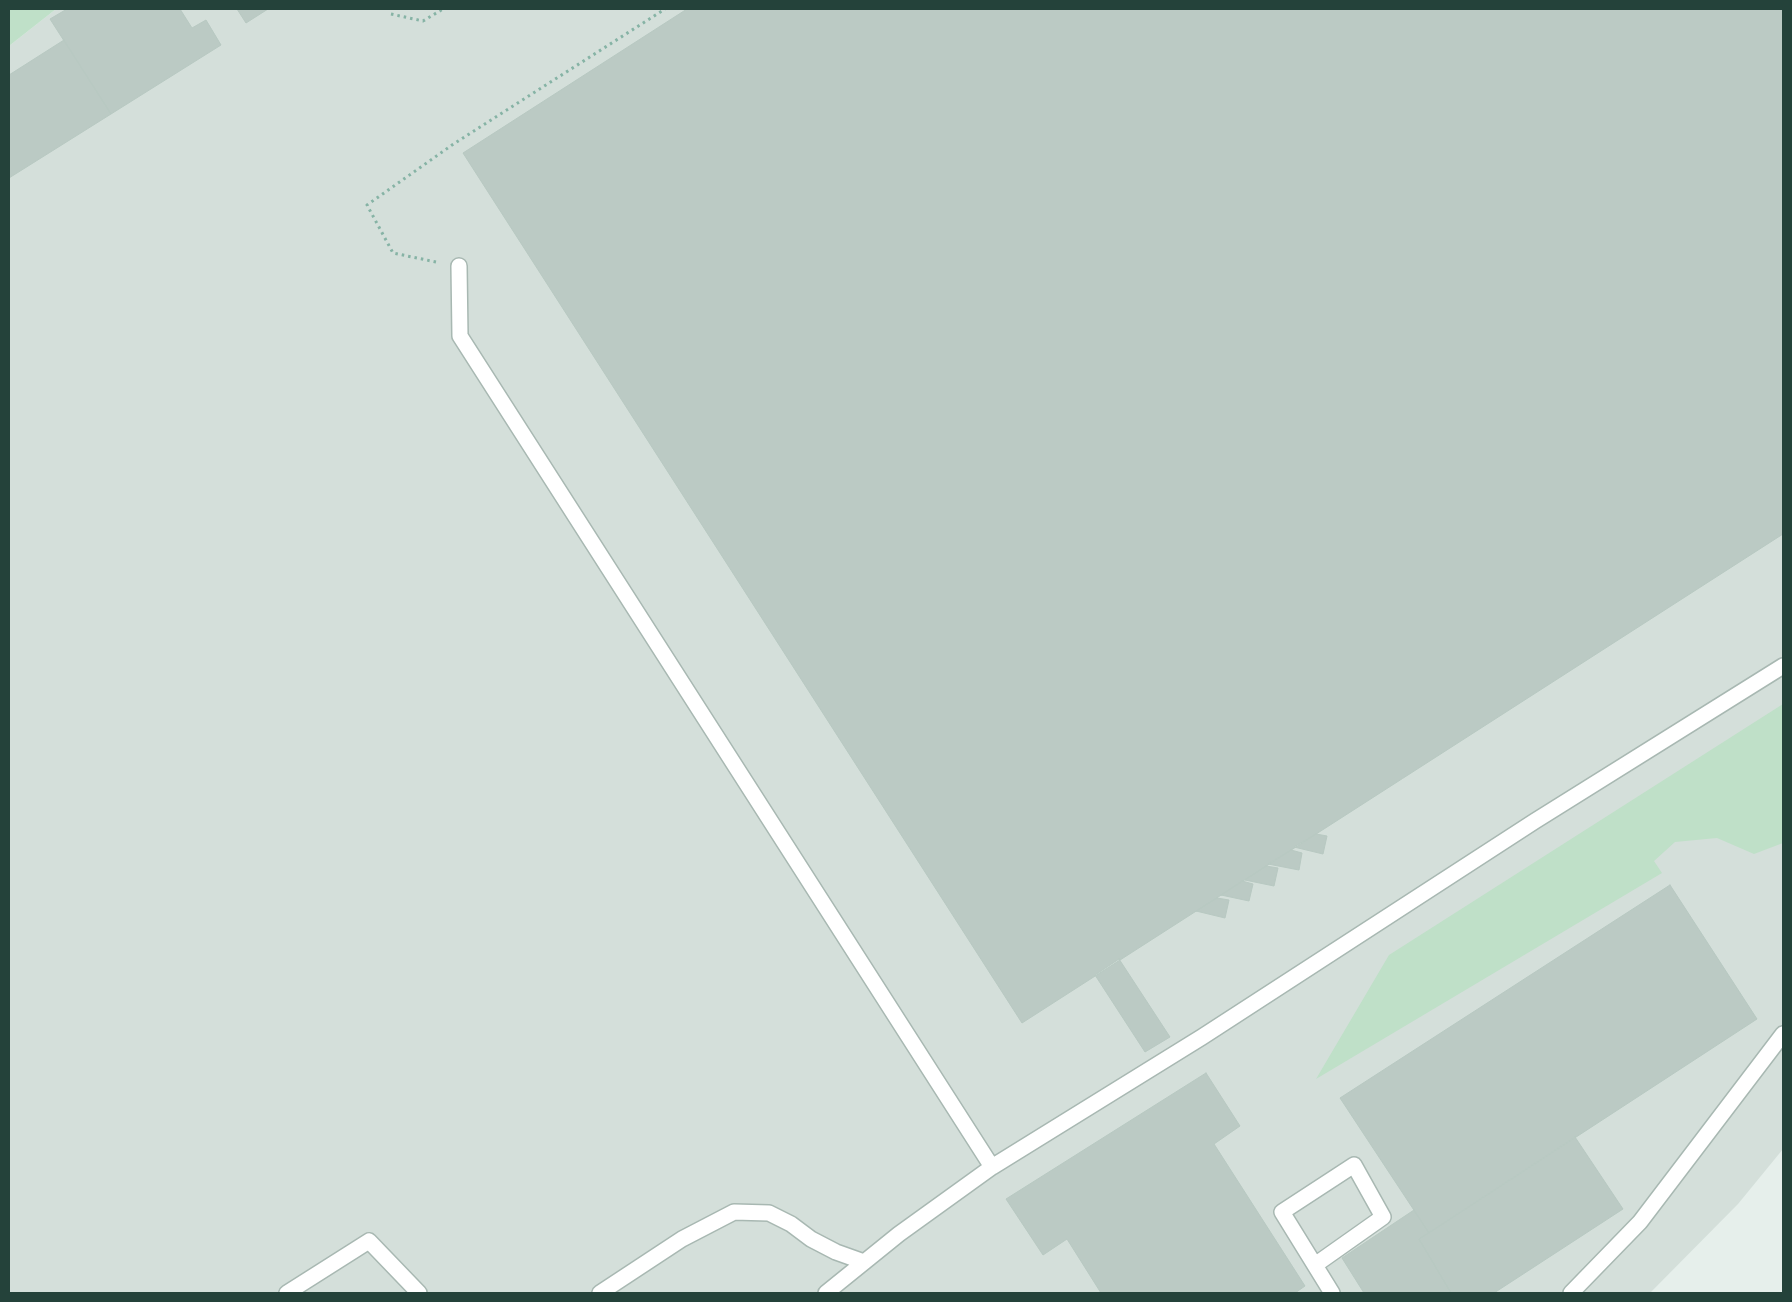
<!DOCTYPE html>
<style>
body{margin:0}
#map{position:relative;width:1792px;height:1302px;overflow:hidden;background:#e6efeb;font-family:Manrope,sans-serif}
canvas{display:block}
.frame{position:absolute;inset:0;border:10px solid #24423a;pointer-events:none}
</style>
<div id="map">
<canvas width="1792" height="1302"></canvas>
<div class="frame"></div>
</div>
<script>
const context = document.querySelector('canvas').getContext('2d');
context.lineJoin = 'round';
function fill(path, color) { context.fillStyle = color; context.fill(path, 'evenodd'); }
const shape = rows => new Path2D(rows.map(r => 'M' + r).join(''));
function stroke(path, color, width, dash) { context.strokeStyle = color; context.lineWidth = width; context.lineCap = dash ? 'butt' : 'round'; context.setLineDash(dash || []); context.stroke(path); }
const built = shape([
 [56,9,1783,9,1783,1149,1738,1204,1650,1293,9,1293,9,46]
]);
const green = shape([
 [9,9,56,9,9,46],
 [1783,704,1783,843,1754,854,1717,838,1675,842,1654,861,1662,873,1316,1079,1389,955]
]);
const building = shape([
 [67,9,180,9,192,28,206,20,221,45,111,114,50,19,67,9],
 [237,9,268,9,246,23,237,9],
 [687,9,1783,9,1783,534,1022,1023,463,153,687,9],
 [64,40,111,114,9,178,9,75,64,40],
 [1316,834,1327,836,1323,854,1294,847,1316,834],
 [1291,850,1302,853,1299,870,1268,864,1291,850],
 [1266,866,1278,868,1274,886,1245,880,1266,866],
 [1242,881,1253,884,1249,901,1221,895,1242,881],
 [1670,885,1757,1019,1429,1233,1340,1098,1670,885],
 [1217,898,1229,900,1225,918,1196,911,1217,898],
 [1119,959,1170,1037,1145,1052,1095,975,1119,959],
 [1206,1073,1240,1126,1214,1144,1305,1286,1295,1293,1101,1293,1067,1239,1043,1255,1006,1199,1206,1073],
 [1575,1137,1623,1209,1494,1293,1451,1293,1419,1239,1575,1137],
 [1414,1210,1429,1233,1419,1239,1451,1293,1364,1293,1342,1258,1414,1210]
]);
const path = shape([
 [391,14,423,21,443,9],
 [436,262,393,253,367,205,452,145,665,9]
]);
const minor = shape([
 [459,266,460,336,992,1167],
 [1315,1265,1383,1217,1354,1165,1282,1212,1332,1293],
 [287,1293,369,1241,419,1293],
 [600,1293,682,1239,734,1212,769,1213,791,1224,811,1239,836,1252,864,1262],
 [826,1293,899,1234,992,1167,1202,1037,1535,821,1783,666],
 [1571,1293,1640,1222,1783,1034]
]);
fill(built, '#d4dfda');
fill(green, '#bfe0c8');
fill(building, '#bbcac4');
stroke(building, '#b8c9c2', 1);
stroke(minor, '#a8b8b2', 18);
stroke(path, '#86b3a5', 3, [2.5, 4]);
stroke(minor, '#fff', 15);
</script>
